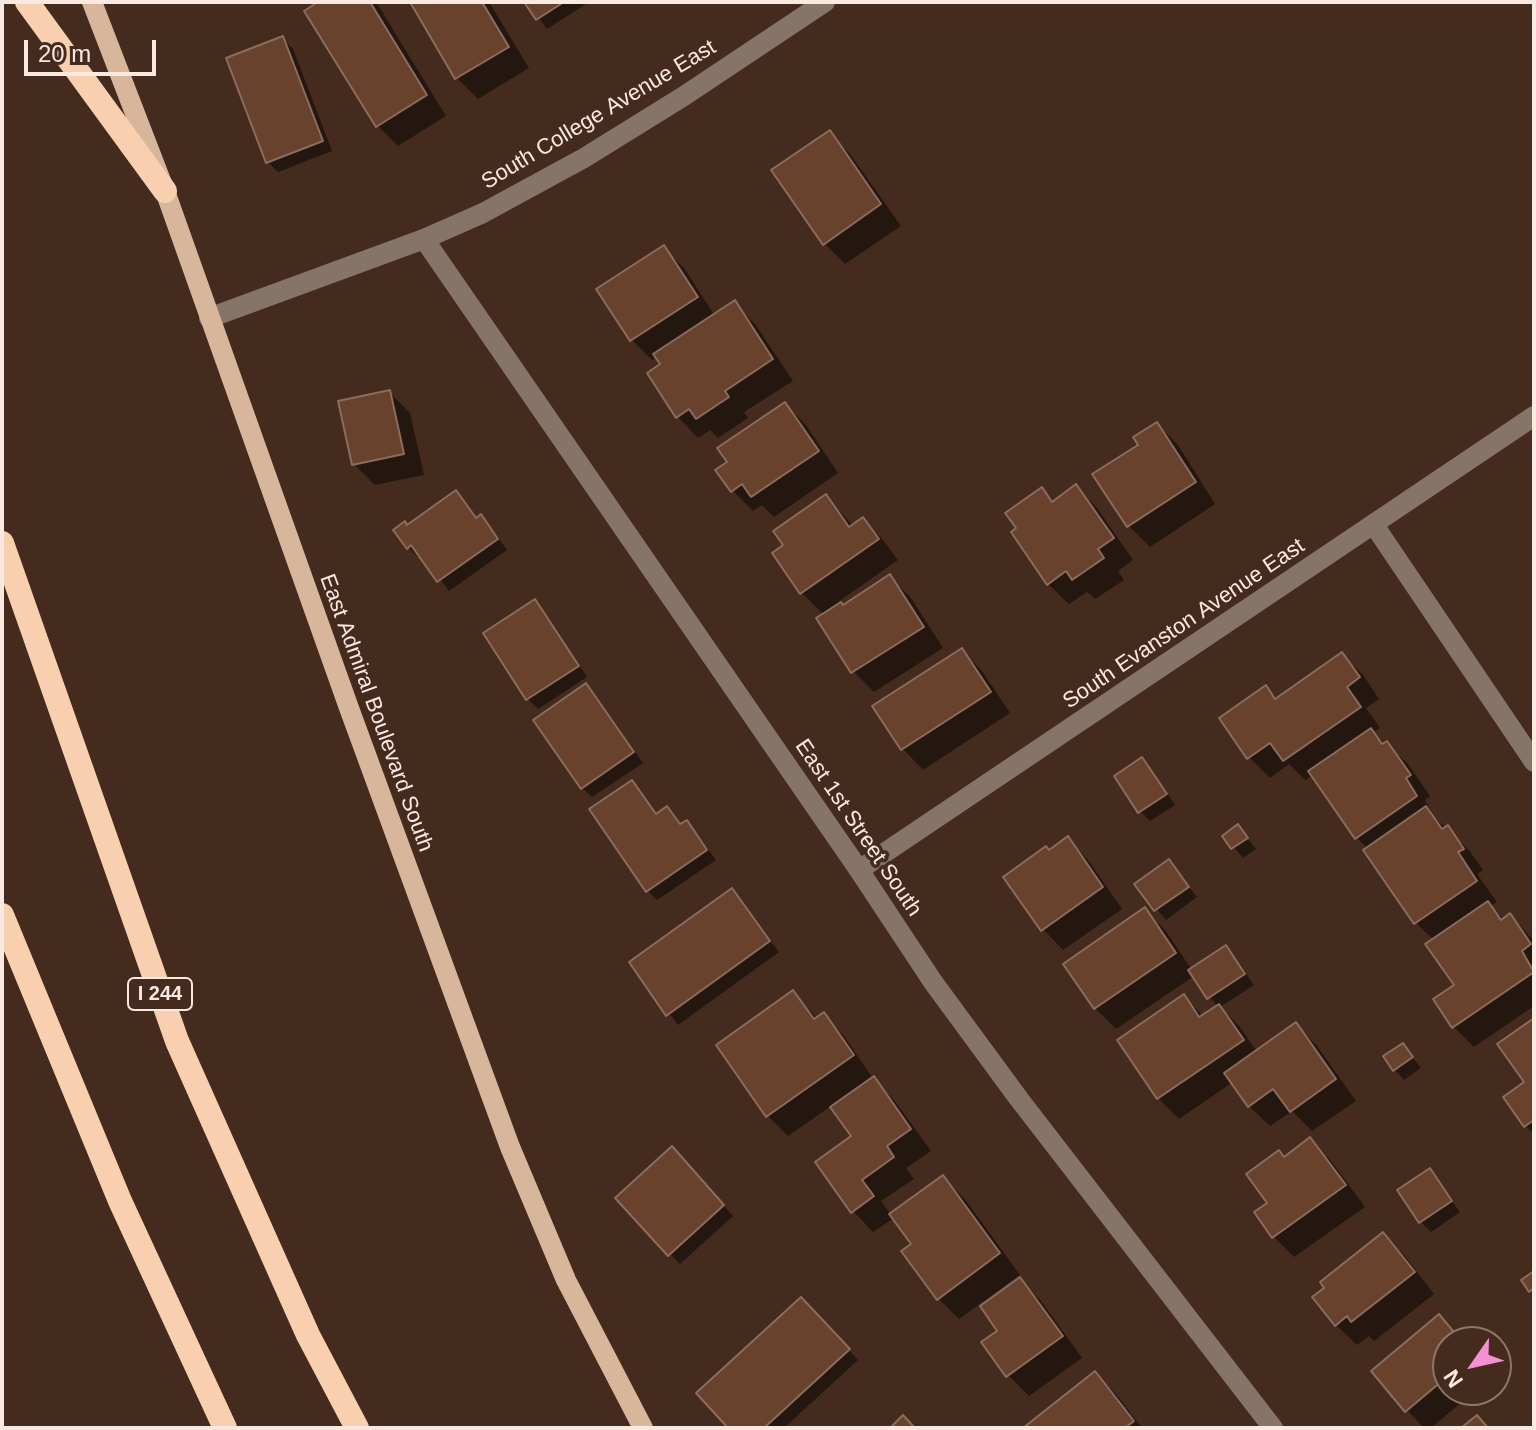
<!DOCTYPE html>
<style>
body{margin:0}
#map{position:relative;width:1536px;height:1430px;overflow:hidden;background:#442b1e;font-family:Helvetica,sans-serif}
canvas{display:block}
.frame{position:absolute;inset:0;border:4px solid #fae9e0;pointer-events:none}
.north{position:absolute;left:1432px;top:1326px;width:80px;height:80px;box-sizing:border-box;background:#442b1e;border:2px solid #8d776c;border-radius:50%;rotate:236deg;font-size:22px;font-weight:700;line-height:32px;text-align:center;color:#fae9e0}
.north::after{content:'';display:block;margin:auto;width:28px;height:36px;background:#f491d4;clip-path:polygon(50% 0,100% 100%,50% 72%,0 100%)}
.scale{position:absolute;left:24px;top:40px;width:132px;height:36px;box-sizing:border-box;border:4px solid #fae9e0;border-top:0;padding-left:10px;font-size:24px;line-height:28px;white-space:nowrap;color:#fae9e0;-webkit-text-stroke:6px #442b1e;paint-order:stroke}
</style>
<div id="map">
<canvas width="1536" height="1430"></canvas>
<div class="frame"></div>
<div class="north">N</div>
<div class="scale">20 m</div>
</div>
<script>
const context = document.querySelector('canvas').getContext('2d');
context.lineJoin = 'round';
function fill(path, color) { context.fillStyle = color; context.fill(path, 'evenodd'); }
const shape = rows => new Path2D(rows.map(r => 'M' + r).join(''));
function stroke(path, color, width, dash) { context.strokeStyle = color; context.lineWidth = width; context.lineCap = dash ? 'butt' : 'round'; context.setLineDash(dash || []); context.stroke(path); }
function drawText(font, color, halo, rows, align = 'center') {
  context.font = font + ' Helvetica,sans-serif'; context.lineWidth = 7; context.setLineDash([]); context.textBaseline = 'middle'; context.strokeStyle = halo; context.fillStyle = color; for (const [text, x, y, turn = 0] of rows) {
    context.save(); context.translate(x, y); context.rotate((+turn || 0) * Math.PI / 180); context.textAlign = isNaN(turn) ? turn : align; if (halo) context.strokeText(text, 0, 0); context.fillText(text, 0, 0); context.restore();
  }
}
const shadow = shape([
 [321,2,376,2,446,116,398,146,377,125],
 [413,2,489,2,529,68,478,99,457,78],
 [527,2,589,2,547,29],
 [283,39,293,49,332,151,278,172,268,162],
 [829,133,850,154,901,226,845,264,824,243],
 [663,248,684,268,715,316,734,303,755,324,793,381,744,412,748,418,718,438,710,430,698,438,678,417,649,374,663,365,658,357,652,360,632,340],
 [389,392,410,413,424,475,375,485,354,464],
 [785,404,806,425,838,473,774,517,762,505,753,511,732,490,730,463],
 [1157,424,1178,445,1215,504,1150,547,1129,526,1095,474,1140,445],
 [1076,487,1097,508,1133,560,1118,571,1124,580,1095,599,1087,592,1069,604,1048,584,1042,490,1055,502],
 [456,493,478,519,481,517,491,527,507,550,449,591,421,555,418,557,408,547,408,527],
 [826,496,853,526,863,519,883,540,898,560,838,602,843,607,890,577,911,598,943,648,874,692,853,671,824,615,801,592,785,546],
 [534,602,544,612,587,677,538,709,528,699,486,634],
 [962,650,982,671,1010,713,923,770,903,749,875,707],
 [1342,655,1363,675,1379,699,1366,708,1380,728,1373,733,1408,764,1430,796,1425,800,1435,818,1468,849,1483,870,1477,874,1497,902,1491,906,1504,920,1510,915,1534,941,1534,1006,1474,1047,1453,1026,1456,986,1434,940,1416,923,1368,849,1356,837,1313,775,1305,780,1289,764,1270,778,1249,757,1266,688,1278,699],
 [586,686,596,696,643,763,592,797,582,788],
 [1141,759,1151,769,1175,805,1150,821,1140,811],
 [632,783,657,815,667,809,682,826,687,822,716,860,657,900,647,890],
 [1238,827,1256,849,1243,858,1225,836],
 [1068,839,1088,860,1122,909,1063,950,1043,929,1049,852],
 [1169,862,1197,897,1166,920,1137,885],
 [732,890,779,952,678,1025,631,963],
 [1144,910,1165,930,1192,970,1225,948,1235,958,1254,985,1220,1007,1240,1027,1257,1052,1296,1025,1317,1046,1356,1101,1312,1131,1292,1111,1270,1126,1249,1106,1233,1082,1179,1119,1158,1098,1184,997,1204,1017,1218,1007,1194,976,1116,1029,1095,1008],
 [793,993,818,1019,824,1015,844,1036,872,1077,894,1100,931,1151,906,1168,914,1179,881,1201,891,1215,943,1178,964,1198,1020,1275,959,1319,938,1298,913,1244,894,1218,873,1232,853,1211,854,1137,831,1106,788,1136,768,1116],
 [1534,1020,1534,1134,1525,1125,1527,1083],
 [1403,1045,1421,1068,1404,1080,1395,1070],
 [1310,1140,1331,1161,1365,1207,1294,1257,1274,1237,1270,1203,1285,1158],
 [682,1159,733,1216,680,1264,670,1254],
 [1429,1171,1460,1212,1431,1232,1421,1222],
 [1383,1235,1404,1255,1434,1294,1374,1341,1369,1336,1357,1345,1336,1325],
 [1020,1280,1041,1301,1082,1358,1029,1396,1008,1375,1000,1331],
 [811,1309,858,1360,784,1428,731,1428],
 [1439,1317,1463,1342,1448,1342,1448,1390,1476,1390,1431,1428,1424,1428,1407,1410],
 [1095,1373,1116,1394,1142,1428,1026,1428]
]);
const building = shape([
 [318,2,370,2,427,95,376,127,304,11,318,2],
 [410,2,482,2,509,47,455,79,410,2],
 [524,2,564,2,536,20,524,2],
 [283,36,323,141,266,163,226,58,283,36],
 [830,130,881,204,823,245,771,170,830,130],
 [664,245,698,297,630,341,596,289,664,245],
 [735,300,773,359,725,391,729,397,696,419,689,409,676,418,647,373,660,364,653,354,735,300],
 [390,390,404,454,352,465,338,401,390,390],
 [785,402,819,451,751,497,742,484,731,492,715,470,727,462,717,448,785,402],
 [1157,422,1196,482,1127,527,1092,474,1138,445,1133,437,1157,422],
 [1076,484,1114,538,1098,549,1104,558,1072,580,1066,571,1047,585,1011,532,1016,528,1005,513,1042,487,1052,502,1076,484],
 [456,490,476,518,481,514,498,539,437,582,411,545,407,549,393,530,405,521,407,525,456,490],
 [826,494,849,527,863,517,879,539,800,594,772,553,783,545,773,531,826,494],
 [890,574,924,627,851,673,816,618,841,602,843,605,890,574],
 [535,599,579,666,526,700,483,633,535,599],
 [962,648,991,692,901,750,872,706,962,648],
 [1342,652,1360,677,1347,687,1361,707,1283,761,1270,743,1247,759,1219,718,1266,685,1275,699,1342,652],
 [586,683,634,752,581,789,533,720,586,683],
 [1371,728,1382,744,1387,741,1411,775,1406,778,1417,796,1355,839,1308,771,1371,728],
 [1142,757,1167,794,1138,813,1114,776,1142,757],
 [632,780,656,814,667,806,680,824,687,820,707,850,646,892,589,809,632,780],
 [1426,806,1442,829,1448,825,1464,849,1458,852,1477,881,1414,924,1363,850,1426,806],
 [1238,824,1248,838,1231,849,1222,836,1238,824],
 [1068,836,1103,887,1041,931,1003,877,1046,846,1049,850,1068,836],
 [1169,859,1189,887,1154,911,1134,884,1169,859],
 [732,888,770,941,666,1016,629,962,732,888],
 [1488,901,1501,920,1510,913,1531,944,1522,951,1534,972,1452,1028,1433,999,1454,985,1425,944,1488,901],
 [1145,907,1176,953,1094,1009,1063,964,1145,907],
 [1226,945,1245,974,1207,999,1188,970,1226,945],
 [793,990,814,1019,824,1012,854,1055,766,1117,716,1045,793,990],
 [1184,994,1199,1017,1219,1004,1244,1040,1157,1099,1117,1040,1184,994],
 [1534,1018,1534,1120,1524,1127,1503,1097,1524,1082,1497,1044,1534,1018],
 [1296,1022,1336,1079,1290,1112,1273,1089,1248,1107,1224,1073,1296,1022],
 [1403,1043,1413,1057,1393,1071,1383,1056,1403,1043],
 [874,1076,911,1129,887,1146,894,1157,862,1180,874,1196,851,1213,815,1162,851,1136,830,1107,874,1076],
 [1310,1137,1346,1185,1272,1238,1254,1212,1267,1203,1246,1174,1279,1150,1284,1157,1310,1137],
 [672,1146,724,1205,668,1256,615,1198,672,1146],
 [1430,1168,1452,1201,1419,1223,1397,1190,1430,1168],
 [943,1175,1000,1253,937,1300,901,1251,911,1244,889,1214,943,1175],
 [1383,1232,1415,1272,1351,1322,1347,1316,1335,1326,1312,1297,1324,1288,1320,1282,1383,1232],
 [1534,1271,1534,1288,1529,1292,1521,1280,1534,1271],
 [1020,1277,1063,1336,1006,1377,981,1342,997,1331,980,1306,1020,1277],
 [801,1297,850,1349,764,1428,728,1428,696,1393,801,1297],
 [1439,1314,1462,1342,1448,1342,1448,1376,1405,1412,1371,1371,1439,1314],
 [1095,1371,1134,1421,1125,1428,1023,1428,1095,1371],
 [903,1415,914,1427,890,1428,903,1415],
 [1477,1415,1488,1428,1461,1428,1477,1415]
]);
const minor = shape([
 [424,239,859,870,933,982,1019,1099,1273,1428],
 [209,318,424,239,483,213,584,158,684,96,825,2],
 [1374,525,1534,762],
 [859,870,1534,416]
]);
const major = shape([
 [92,2,165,191,349,708,510,1147,566,1280,643,1428]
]);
const highway = shape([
 [27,2,165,191],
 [2,543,177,1041,308,1335,357,1428],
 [2,915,120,1201,225,1428]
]);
const shields = [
 [160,994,64]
];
const shieldNames = [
 ["I 244",160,994]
];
const streetNames = [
 ["South College Avenue East",599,115,-31],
 ["South Evanston Avenue East",1184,624,-34],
 ["East Admiral Boulevard South",376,713,70],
 ["East 1st Street South",858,828,56]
];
fill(shadow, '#0007');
fill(building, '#69422d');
stroke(building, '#8a6d5e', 2);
stroke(minor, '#857467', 20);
stroke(major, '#d7b69b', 20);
stroke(highway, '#f8d0af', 24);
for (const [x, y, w] of shields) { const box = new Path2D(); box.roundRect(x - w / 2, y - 16, w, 32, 6); context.fillStyle = '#442b1e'; context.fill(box); stroke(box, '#fae9e0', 2); }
drawText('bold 20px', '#fae9e0', null, shieldNames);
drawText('22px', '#fae9e0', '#442b1e', streetNames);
</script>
